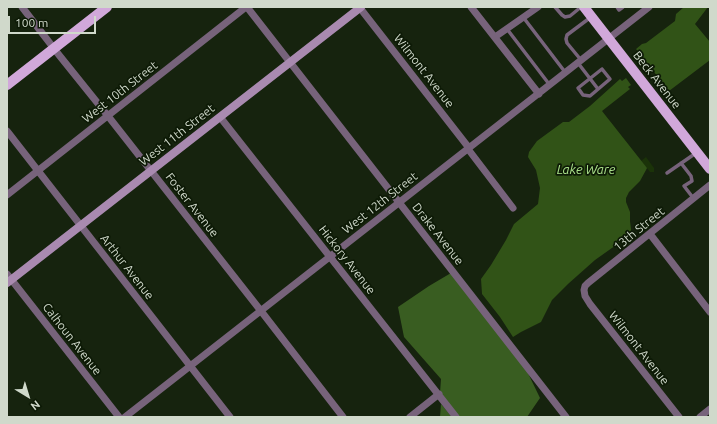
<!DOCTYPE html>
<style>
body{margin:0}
#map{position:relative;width:717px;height:424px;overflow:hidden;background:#16230e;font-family:Ubuntu,sans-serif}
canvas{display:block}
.frame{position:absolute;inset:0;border:8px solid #d0d9cb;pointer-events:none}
.north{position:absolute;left:8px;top:376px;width:40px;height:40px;-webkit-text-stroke:3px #0d1a06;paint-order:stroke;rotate:142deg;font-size:11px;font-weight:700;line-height:16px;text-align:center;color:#d0d9cb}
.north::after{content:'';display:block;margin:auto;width:14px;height:18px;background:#d0d9cb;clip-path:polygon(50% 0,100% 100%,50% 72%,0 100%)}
.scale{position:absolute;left:8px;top:16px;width:88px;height:18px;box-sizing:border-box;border:2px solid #d0d9cb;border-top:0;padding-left:5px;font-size:12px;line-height:14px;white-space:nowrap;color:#d0d9cb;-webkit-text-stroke:3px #0d1a06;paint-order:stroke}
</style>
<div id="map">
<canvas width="717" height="424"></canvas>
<div class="frame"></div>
<div class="north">N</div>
<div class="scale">100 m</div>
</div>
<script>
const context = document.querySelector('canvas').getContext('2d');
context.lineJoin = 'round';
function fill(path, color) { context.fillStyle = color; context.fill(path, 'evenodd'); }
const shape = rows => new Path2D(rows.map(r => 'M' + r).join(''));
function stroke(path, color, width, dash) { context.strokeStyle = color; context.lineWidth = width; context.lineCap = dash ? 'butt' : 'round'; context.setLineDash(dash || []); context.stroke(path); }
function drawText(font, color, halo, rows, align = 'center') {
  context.font = font + ' Ubuntu,sans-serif'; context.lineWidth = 3.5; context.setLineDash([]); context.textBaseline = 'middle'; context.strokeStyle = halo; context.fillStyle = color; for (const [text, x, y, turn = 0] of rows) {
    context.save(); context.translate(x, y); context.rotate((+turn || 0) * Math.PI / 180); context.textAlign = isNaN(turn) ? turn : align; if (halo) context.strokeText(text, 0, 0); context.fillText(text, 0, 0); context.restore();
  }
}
const green = shape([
 [646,157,654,168,654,172,650,172,641,161]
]);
const forest = shape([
 [451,273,526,369,540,398,527,417,458,417,440,393,441,379,404,337,398,307,429,286],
 [441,404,452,417,440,417]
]);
const water = shape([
 [684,7,708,7,695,24,710,42,710,60,669,91,636,49,642,44,646,43,675,21,676,14],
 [626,78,631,85,628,87,630,89,602,111,647,168,646,170,640,181,629,192,626,198,626,202,630,212,630,221,631,229,631,232,619,243,595,260,568,284,552,300,541,322,521,332,513,337,500,317,482,294,481,279,491,265,506,240,514,224,538,204,540,188,536,170,528,157,529,152,537,141,563,122,569,122,590,106,620,79,622,81]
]);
const lane = shape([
 [555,7,562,15,565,17,570,16,581,7],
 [617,7,619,10,623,7],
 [523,17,565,72],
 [507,29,549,84],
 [581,60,567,43,566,39,567,35,591,17],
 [578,63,598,89],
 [602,69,610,79,590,96,583,95,578,88,602,69],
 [681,163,691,176,692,181,684,186,694,199],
 [667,173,696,153]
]);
const street = shape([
 [22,7,59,55,108,116,261,311,343,417],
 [247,7,566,417],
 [471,7,539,94],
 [360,8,469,148],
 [495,37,538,7],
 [220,117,456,417],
 [7,131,230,417],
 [468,149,513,208],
 [7,195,246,7],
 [650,234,710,312],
 [7,274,119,417],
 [125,417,649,7],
 [410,417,439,394],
 [679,417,590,304,585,296,584,290,585,286,588,283,710,185],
 [700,417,710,409]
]);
const secondary = shape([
 [7,283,361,7]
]);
const primary = shape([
 [584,7,710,169],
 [7,85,107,7]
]);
const streetNames = [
 ["Wilmont Avenue",424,71,52],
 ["Beck Avenue",657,80,52],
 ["West 10th Street",120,92,-38],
 ["West 11th Street",177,135,-38],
 ["West 12th Street",380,203,-38],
 ["Foster Avenue",192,205,52],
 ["13th Street",639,229,-39],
 ["Drake Avenue",438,234,52],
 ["Hickory Avenue",347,260,52],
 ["Arthur Avenue",127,267,52],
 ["Calhoun Avenue",72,339,52],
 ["Wilmont Avenue",639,348,52]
];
const waterNames = [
 ["Lake Ware",586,170]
];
fill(green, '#1b3309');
fill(forest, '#395d21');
fill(water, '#315317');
stroke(lane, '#77637b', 3.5);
stroke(street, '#77637b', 7);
stroke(secondary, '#a98ab0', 8);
stroke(primary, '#d1a8da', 10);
drawText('12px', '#d0d9cb', '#0d1a06', streetNames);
drawText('italic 13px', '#abe18b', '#0d1a06', waterNames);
</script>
